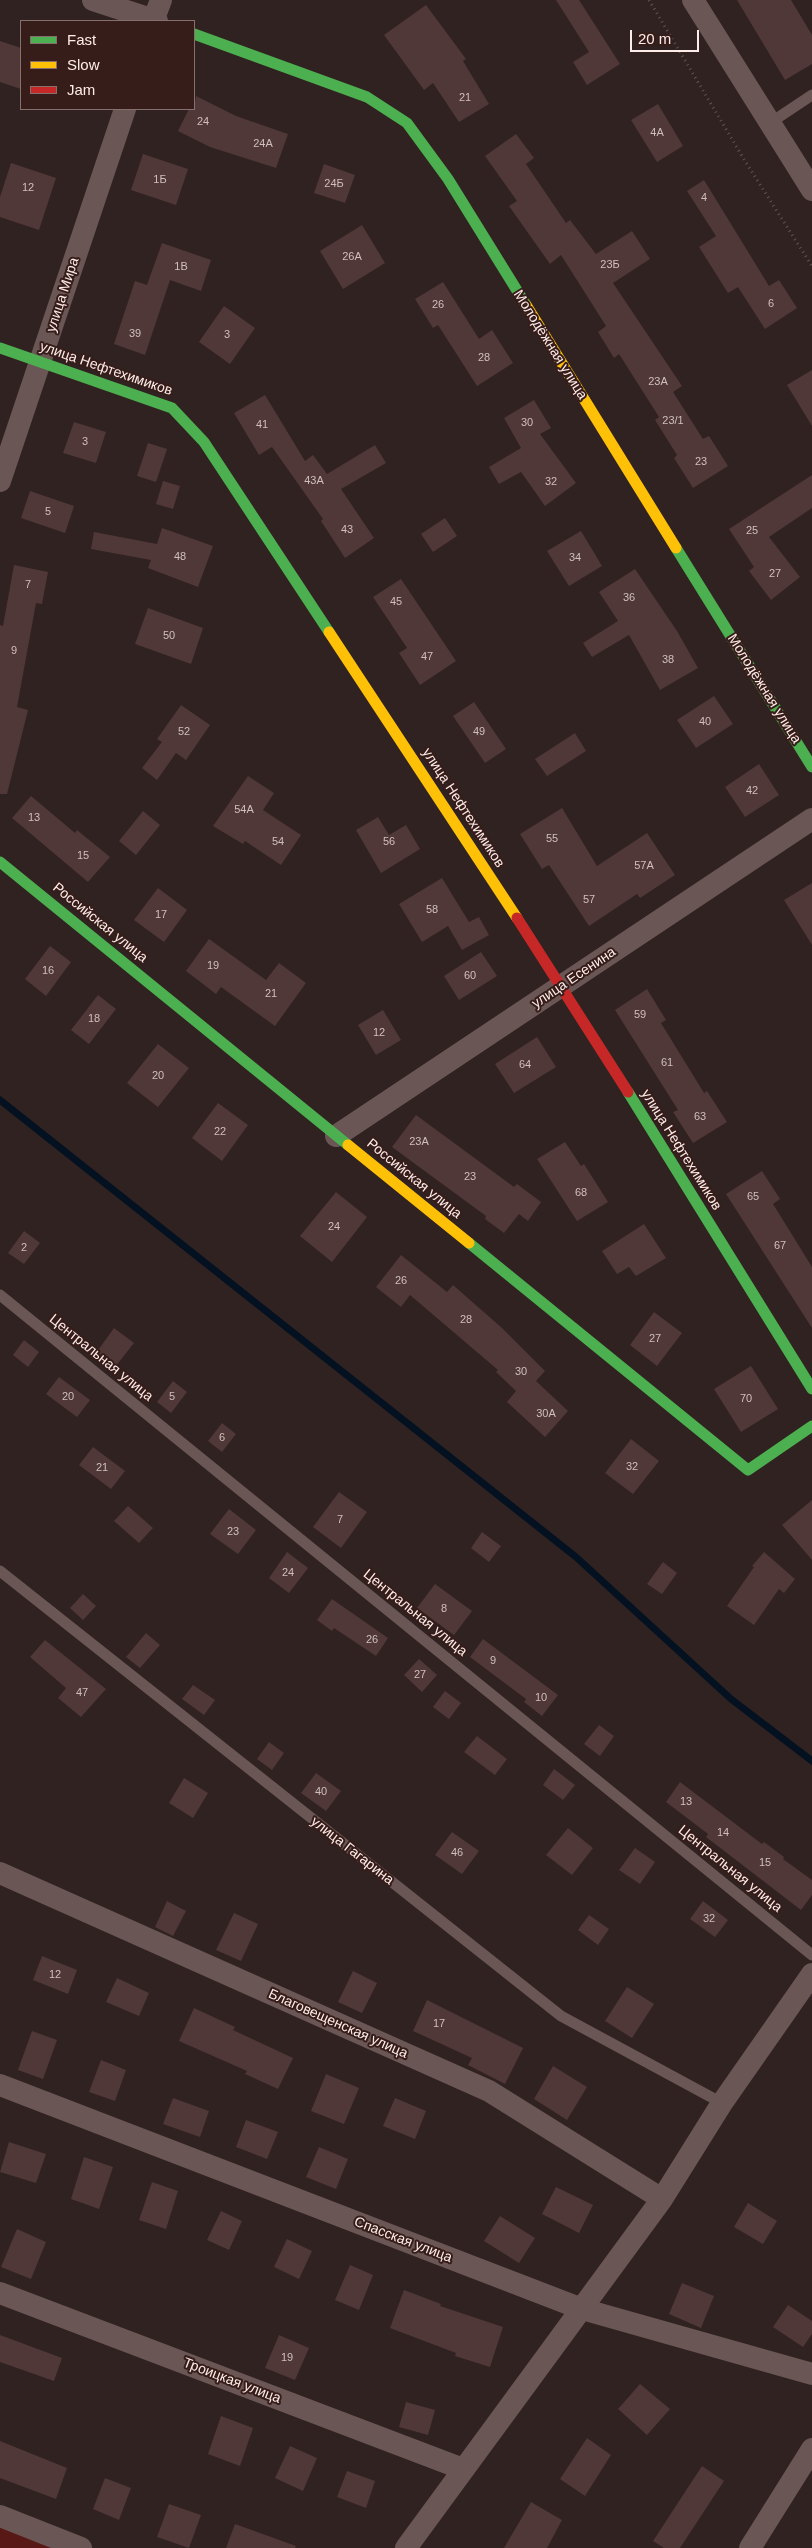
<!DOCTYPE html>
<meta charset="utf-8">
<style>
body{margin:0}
#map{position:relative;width:812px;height:2548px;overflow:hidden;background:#302220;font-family:Helvetica,sans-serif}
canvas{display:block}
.legend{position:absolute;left:20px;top:20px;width:175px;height:90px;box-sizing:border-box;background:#361d1a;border:1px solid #86706d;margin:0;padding:6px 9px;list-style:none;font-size:15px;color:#feece9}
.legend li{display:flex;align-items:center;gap:10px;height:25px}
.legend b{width:25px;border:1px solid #86706d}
.scale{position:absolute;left:630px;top:30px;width:69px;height:22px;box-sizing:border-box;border:2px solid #feece9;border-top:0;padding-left:6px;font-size:15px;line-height:18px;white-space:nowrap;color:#feece9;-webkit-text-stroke:4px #361d1a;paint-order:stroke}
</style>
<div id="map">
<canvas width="812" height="2548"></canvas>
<ul class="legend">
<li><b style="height:6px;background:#4caf50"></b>Fast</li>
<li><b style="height:6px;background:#ffc107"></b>Slow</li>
<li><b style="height:6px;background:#c62828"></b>Jam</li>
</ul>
<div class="scale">20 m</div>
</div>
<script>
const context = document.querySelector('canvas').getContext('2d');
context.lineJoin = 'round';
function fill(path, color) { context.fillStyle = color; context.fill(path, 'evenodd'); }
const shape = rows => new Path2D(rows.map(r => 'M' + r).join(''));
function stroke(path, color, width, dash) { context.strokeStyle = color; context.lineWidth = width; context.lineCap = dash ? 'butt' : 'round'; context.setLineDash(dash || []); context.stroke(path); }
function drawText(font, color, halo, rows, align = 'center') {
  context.font = font + ' Helvetica,sans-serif'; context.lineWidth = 4; context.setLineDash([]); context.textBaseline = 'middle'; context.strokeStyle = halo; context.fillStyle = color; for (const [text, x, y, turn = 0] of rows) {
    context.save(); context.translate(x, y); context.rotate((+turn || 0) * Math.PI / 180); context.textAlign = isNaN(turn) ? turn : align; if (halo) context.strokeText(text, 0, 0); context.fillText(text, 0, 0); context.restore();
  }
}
const green = shape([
 [0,2524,64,2548,0,2548]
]);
const stream = shape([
 [0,1100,576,1557,731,1699,812,1761]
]);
const building = shape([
 [556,0,579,0,620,64,587,85,573,62,589,52],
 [737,0,791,0,812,35,812,64,785,80],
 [426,5,466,59,463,61,489,104,459,122,433,83,424,90,384,35],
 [0,41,21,48,21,89,0,82],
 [196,96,236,116,288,134,276,168,210,147,178,131,189,109,194,109],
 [658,104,683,146,657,162,631,120],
 [516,134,534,158,526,164,566,223,570,220,596,254,632,231,650,259,613,283,682,386,673,392,703,439,709,436,728,466,693,488,674,458,677,455,655,420,659,417,619,354,614,358,598,332,606,326,561,255,550,264,509,206,517,201,485,156],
 [143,154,188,169,176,205,131,190],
 [11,163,56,178,39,230,0,217,0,197],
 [324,164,355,175,345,203,314,193],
 [704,180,769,286,779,280,797,308,765,329,738,287,728,293,699,247,716,236,687,191],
 [362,225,385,263,343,289,320,251],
 [162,243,211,260,201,291,170,280,145,355,114,344,135,281,147,285],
 [443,282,479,339,492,330,513,363,477,386,438,325,433,328,415,299],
 [224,306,255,328,230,364,199,342],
 [812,370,812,426,787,385],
 [265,395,305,461,313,455,327,474,375,445,386,463,341,489,374,538,345,558,321,521,323,519,272,447,259,455,234,413],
 [534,400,551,428,540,434,576,483,545,506,521,472,499,484,489,467,521,448,504,418],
 [74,422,106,432,96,463,63,453],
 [148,443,167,449,156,482,137,476],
 [812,475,812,508,769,537,800,577,771,600,749,571,754,567,729,529],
 [163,481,180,486,173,509,156,504],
 [30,491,74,506,65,533,21,518],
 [445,518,457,536,433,552,421,534],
 [162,528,213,546,198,587,148,568,151,560,91,549,94,532,157,544],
 [581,531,602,566,569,586,547,551],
 [14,565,48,572,42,604,36,603,17,707,28,710,7,794,0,794,0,625,3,626],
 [635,569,677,631,698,668,660,690,629,635,592,657,583,643,618,621,599,592],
 [401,579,456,661,420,685,399,653,407,648,373,597],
 [148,608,203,628,191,664,135,644],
 [714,696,733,724,696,748,677,720],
 [474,702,506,749,485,763,453,716],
 [181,705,210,725,186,760,176,753,157,780,142,768,162,742,157,739],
 [575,733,586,751,547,776,535,759],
 [759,764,779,795,745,817,725,787],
 [248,776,274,793,263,810,301,835,281,865,245,841,243,844,213,826],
 [31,796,75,833,77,830,110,857,88,882,12,818],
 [562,808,597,866,647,833,675,875,640,898,637,894,589,926,549,865,542,869,520,834],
 [143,811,160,825,136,855,119,841],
 [378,817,389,835,406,825,420,849,381,873,356,830],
 [442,878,469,922,479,917,489,935,462,950,448,926,422,942,399,904],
 [812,883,812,945,784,900],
 [158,888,187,910,164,942,134,920],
 [209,939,266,980,279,963,306,983,275,1026,221,987,216,994,186,971],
 [50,946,71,962,46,996,25,979],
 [481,952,497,976,459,1000,444,976],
 [647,989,666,1020,661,1023,704,1093,707,1091,727,1122,693,1143,673,1112,678,1110,615,1010],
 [98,995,116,1009,89,1044,71,1030],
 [383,1010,401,1040,376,1055,358,1025],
 [537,1037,556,1067,514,1093,495,1064],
 [158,1044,189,1068,158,1107,127,1083],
 [218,1103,248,1125,222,1161,192,1138],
 [416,1115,514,1187,517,1184,541,1202,528,1221,519,1214,504,1233,485,1219,486,1216,392,1147],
 [565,1142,581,1166,584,1164,608,1202,577,1221,537,1159],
 [762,1171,780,1199,773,1204,812,1267,812,1328,726,1194],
 [336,1192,367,1217,332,1262,300,1236],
 [644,1224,666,1258,636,1276,629,1267,617,1274,602,1251],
 [24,1231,40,1243,24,1264,8,1253],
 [401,1255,447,1292,453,1285,502,1328,545,1371,536,1381,568,1411,545,1437,507,1402,516,1391,496,1372,498,1370,410,1295,401,1307,376,1287],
 [654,1312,682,1333,657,1366,630,1345],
 [114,1328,134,1343,115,1367,96,1353],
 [24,1340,39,1352,28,1367,13,1355],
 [751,1366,778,1409,741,1432,714,1389],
 [59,1377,90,1400,77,1417,46,1394],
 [173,1381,187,1392,171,1413,157,1402],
 [222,1423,236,1434,222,1452,208,1441],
 [631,1439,659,1461,633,1494,605,1473],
 [93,1447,125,1471,111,1489,79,1465],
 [339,1492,367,1512,341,1548,313,1527],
 [812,1500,812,1560,782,1525],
 [128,1506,153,1528,139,1543,114,1521],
 [229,1509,256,1530,238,1554,210,1534],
 [482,1532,501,1546,489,1562,471,1548],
 [287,1552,308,1568,289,1593,269,1578],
 [764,1552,795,1579,784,1593,779,1589,754,1625,727,1606,754,1567,752,1566],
 [663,1562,677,1573,662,1594,647,1584],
 [435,1584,472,1611,454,1635,417,1608],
 [83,1594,96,1606,83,1620,70,1608],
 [332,1599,388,1638,376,1656,334,1628,332,1631,317,1620],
 [146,1633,160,1645,140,1668,126,1657],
 [483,1639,558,1695,542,1716,524,1702,526,1699,470,1657],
 [45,1640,106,1689,81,1717,58,1698,66,1688,30,1657],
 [419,1659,437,1675,422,1692,404,1675],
 [193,1685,215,1700,204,1715,182,1699],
 [445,1691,461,1703,449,1719,433,1707],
 [599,1725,614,1736,600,1756,584,1744],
 [477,1736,507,1759,495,1775,464,1752],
 [269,1742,284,1753,272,1770,257,1759],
 [554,1769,575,1785,563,1800,543,1785],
 [316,1773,341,1791,326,1811,301,1793],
 [184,1778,208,1793,193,1818,169,1803],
 [680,1782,762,1844,764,1842,784,1857,783,1859,812,1880,812,1895,801,1910,706,1837,708,1834,666,1802],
 [568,1828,593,1848,572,1875,546,1855],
 [452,1832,479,1851,462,1874,435,1855],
 [635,1848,655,1862,640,1884,619,1870],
 [167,1901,186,1911,173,1936,155,1927],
 [703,1901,728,1920,715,1937,690,1919],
 [234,1913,258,1924,241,1961,216,1950],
 [589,1915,609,1929,598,1945,578,1930],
 [42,1956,77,1970,68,1994,33,1980],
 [353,1971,377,1983,362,2013,338,2002],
 [117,1978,149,1993,139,2016,106,2002],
 [627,1987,654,2004,632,2038,605,2021],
 [427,2000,523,2048,505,2084,468,2065,472,2058,413,2031],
 [194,2008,235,2027,233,2030,293,2058,278,2089,245,2074,247,2071,179,2041],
 [32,2031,57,2040,43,2079,18,2070],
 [101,2060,126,2070,115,2101,89,2092],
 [553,2066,587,2087,567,2120,534,2099],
 [326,2074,359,2088,344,2124,311,2111],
 [173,2098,209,2111,200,2137,163,2124],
 [395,2098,426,2111,415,2139,383,2126],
 [246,2120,278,2132,267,2159,236,2147],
 [9,2142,46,2154,36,2183,0,2172],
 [319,2147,348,2159,336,2189,306,2177],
 [84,2157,113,2167,99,2209,71,2199],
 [152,2182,178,2191,166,2229,139,2220],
 [556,2187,593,2205,579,2233,542,2214],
 [748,2203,777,2221,763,2244,734,2227],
 [221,2211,242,2221,229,2250,207,2240],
 [500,2216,535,2238,519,2263,484,2241],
 [17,2229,46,2242,31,2279,1,2267],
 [287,2239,312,2251,299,2279,274,2267],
 [350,2265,373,2275,359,2310,335,2300],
 [682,2283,714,2296,701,2328,669,2314],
 [404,2290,441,2304,440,2306,503,2327,490,2367,455,2356,456,2353,390,2328],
 [788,2305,812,2321,812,2334,803,2347,773,2327],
 [0,2335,62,2358,54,2381,0,2362],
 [279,2335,309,2348,295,2380,265,2368],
 [640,2384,670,2409,647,2435,618,2409],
 [406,2402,435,2410,428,2435,399,2427],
 [221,2416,253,2428,240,2466,208,2454],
 [587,2438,611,2455,585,2496,560,2479],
 [0,2441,67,2468,56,2499,0,2478],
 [290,2446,317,2458,303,2491,275,2478],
 [702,2466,724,2481,680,2548,664,2548,653,2541],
 [347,2471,375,2481,366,2508,337,2497],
 [105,2478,131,2488,119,2520,93,2509],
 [531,2502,562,2520,547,2548,504,2548],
 [169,2504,201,2515,189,2548,157,2537],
 [235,2524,296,2546,295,2548,226,2548]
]);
const path = shape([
 [649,0,745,161,812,266]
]);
const lane = shape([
 [770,123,812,95],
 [0,1295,812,1955],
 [0,1571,561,2016,722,2103]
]);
const street = shape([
 [93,0,157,21],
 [693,0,812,190],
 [153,21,161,0],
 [0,481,125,109],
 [336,1136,812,819],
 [0,1873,489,2091,662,2199],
 [0,2085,582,2309,812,2374],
 [0,2293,463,2469],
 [0,2516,81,2548],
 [406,2548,662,2199,722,2103,812,1974],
 [750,2548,812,2449]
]);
const fast = shape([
 [194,34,367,97,407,123,448,179,526,305],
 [0,348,172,408,204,442,329,632],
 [676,548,812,767],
 [0,862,348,1145],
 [628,1092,812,1389],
 [469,1243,748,1470,812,1426]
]);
const slow = shape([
 [526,305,676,548],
 [329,632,517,918],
 [348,1145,469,1243]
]);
const jam = shape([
 [517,918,628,1092]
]);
const numberNames = [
 ["21",465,98],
 ["24",203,122],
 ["4А",657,133],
 ["24А",263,144],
 ["1Б",160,180],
 ["24Б",334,184],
 ["12",28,188],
 ["4",704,198],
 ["26А",352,257],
 ["23Б",610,265],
 ["1В",181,267],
 ["6",771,304],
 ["26",438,305],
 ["39",135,334],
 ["3",227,335],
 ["28",484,358],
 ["23А",658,382],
 ["23/1",673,421],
 ["30",527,423],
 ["41",262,425],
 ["3",85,442],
 ["23",701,462],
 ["43А",314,481],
 ["32",551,482],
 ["5",48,512],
 ["43",347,530],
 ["25",752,531],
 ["48",180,557],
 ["34",575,558],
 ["27",775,574],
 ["7",28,585],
 ["36",629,598],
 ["45",396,602],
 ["50",169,636],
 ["9",14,651],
 ["47",427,657],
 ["38",668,660],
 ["40",705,722],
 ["52",184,732],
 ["49",479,732],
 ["42",752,791],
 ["54А",244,810],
 ["13",34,818],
 ["55",552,839],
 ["54",278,842],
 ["56",389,842],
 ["15",83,856],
 ["57А",644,866],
 ["57",589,900],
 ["58",432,910],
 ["17",161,915],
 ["19",213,966],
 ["16",48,971],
 ["60",470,976],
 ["21",271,994],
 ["59",640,1015],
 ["18",94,1019],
 ["12",379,1033],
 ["61",667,1063],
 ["64",525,1065],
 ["20",158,1076],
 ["63",700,1117],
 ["22",220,1132],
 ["23А",419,1142],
 ["23",470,1177],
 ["68",581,1193],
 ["65",753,1197],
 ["24",334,1227],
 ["67",780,1246],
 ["2",24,1248],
 ["26",401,1281],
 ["28",466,1320],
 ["27",655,1339],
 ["30",521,1372],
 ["20",68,1397],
 ["5",172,1397],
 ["70",746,1399],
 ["30А",546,1414],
 ["6",222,1438],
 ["32",632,1467],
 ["21",102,1468],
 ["7",340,1520],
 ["23",233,1532],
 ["24",288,1573],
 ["8",444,1609],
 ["26",372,1640],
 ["9",493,1661],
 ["27",420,1675],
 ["47",82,1693],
 ["10",541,1698],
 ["40",321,1792],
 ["13",686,1802],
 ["14",723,1833],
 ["46",457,1853],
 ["15",765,1863],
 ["32",709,1919],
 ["12",55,1975],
 ["17",439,2024],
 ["19",287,2358]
];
const streetNames = [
 ["улица Мира",63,295,-72],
 ["Молодёжная улица",550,345,58],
 ["улица Нефтехимиков",106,369,19],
 ["Молодёжная улица",764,689,58],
 ["улица Нефтехимиков",463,808,57],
 ["Российская улица",100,923,39],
 ["улица Есенина",574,978,-34],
 ["улица Нефтехимиков",681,1150,58],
 ["Российская улица",414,1179,39],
 ["Центральная улица",101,1358,39],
 ["Центральная улица",415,1613,39],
 ["улица Гагарина",352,1851,38],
 ["Центральная улица",730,1869,39],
 ["Благовещенская улица",338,2024,24],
 ["Спасская улица",403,2240,21],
 ["Троицкая улица",232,2381,21]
];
fill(green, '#581916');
stroke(stream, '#041121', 7);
fill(building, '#4f3837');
stroke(path, '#635352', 3, [1, 4]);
stroke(lane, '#6a5654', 11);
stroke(street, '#6a5654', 22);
stroke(fast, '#4caf50', 11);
stroke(slow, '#ffc107', 11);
stroke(jam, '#c62828', 11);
drawText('11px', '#d2bfbc', null, numberNames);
drawText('14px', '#feece9', '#361d1a', streetNames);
</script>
